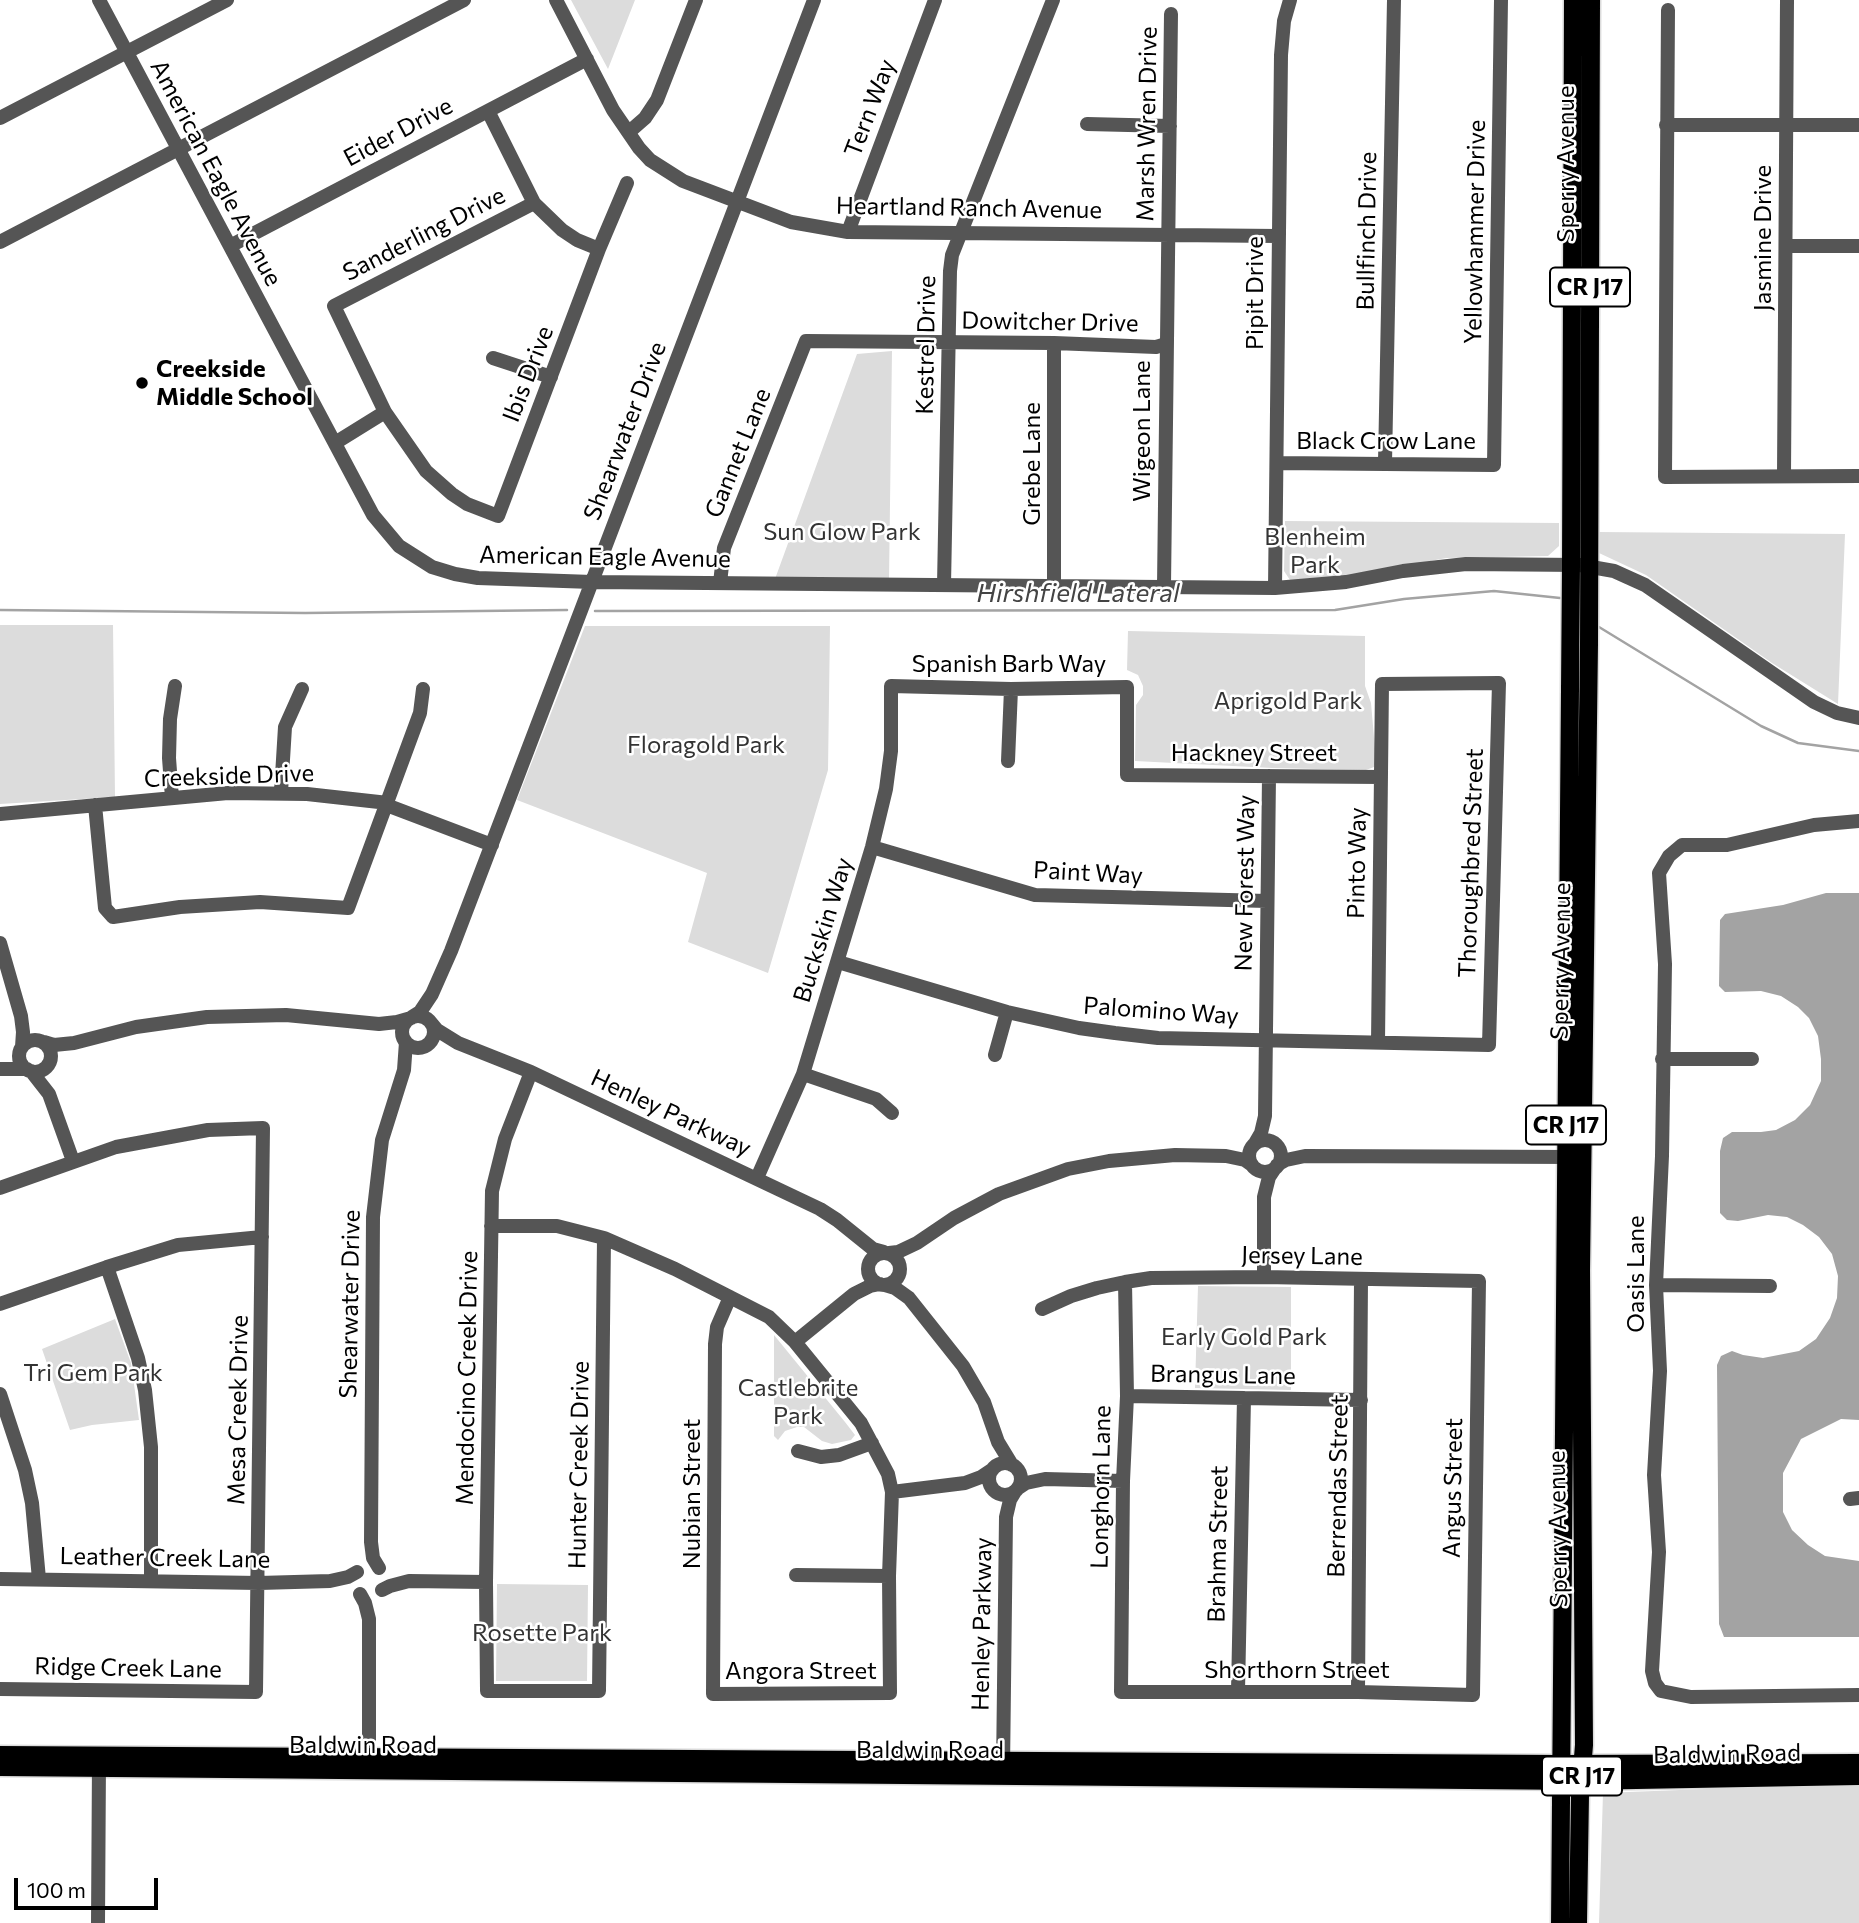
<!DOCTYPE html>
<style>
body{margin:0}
#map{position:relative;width:1859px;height:1923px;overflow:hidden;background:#fff;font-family:Commissioner,sans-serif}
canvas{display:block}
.scale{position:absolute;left:14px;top:1878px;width:144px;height:32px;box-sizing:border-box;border:4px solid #000;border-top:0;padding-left:9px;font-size:21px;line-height:24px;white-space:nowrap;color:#000;-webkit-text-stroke:5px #fff;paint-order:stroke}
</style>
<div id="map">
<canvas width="1859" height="1923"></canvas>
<div class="scale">100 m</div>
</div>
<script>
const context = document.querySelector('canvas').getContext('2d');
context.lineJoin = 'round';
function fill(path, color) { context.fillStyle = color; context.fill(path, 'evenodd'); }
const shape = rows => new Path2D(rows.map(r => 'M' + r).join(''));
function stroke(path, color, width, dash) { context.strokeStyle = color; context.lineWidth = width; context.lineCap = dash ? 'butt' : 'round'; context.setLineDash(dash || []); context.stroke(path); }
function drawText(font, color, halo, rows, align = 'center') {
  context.font = font + ' Commissioner,sans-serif'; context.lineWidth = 5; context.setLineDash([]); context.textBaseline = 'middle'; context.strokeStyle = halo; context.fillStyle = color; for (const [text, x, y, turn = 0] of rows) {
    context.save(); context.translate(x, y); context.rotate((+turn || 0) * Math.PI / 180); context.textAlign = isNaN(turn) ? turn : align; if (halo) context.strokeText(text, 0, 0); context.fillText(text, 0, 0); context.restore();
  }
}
const green = shape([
 [571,0,635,0,608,69],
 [892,351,889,580,775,579,857,354],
 [1285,521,1559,523,1559,546,1548,556,1446,558,1357,575,1292,583,1284,571],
 [1598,532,1845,534,1838,704,1772,663,1646,575,1599,553],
 [0,625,113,625,115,797,0,804],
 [585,626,830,626,828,770,768,973,688,942,707,873,517,800],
 [1128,631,1365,636,1365,686,1371,703,1376,760,1374,767,1366,770,1272,768,1135,761,1136,705,1143,695,1143,686,1138,675,1127,670],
 [1198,1286,1291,1287,1291,1390,1195,1388],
 [115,1319,131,1363,139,1420,92,1425,70,1430,42,1349],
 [774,1335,845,1422,855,1435,851,1440,832,1444,822,1441,804,1427,797,1427,785,1431,778,1440,774,1436],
 [497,1584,588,1585,587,1681,496,1681],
 [1859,1783,1859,1923,1599,1923,1603,1793]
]);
const water = shape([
 [1826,893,1859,893,1859,1420,1841,1419,1801,1439,1783,1473,1783,1512,1792,1530,1808,1545,1825,1556,1859,1561,1859,1637,1724,1637,1719,1624,1717,1365,1721,1356,1732,1351,1743,1355,1763,1358,1799,1351,1816,1339,1830,1318,1837,1298,1838,1276,1832,1254,1819,1237,1803,1225,1787,1217,1768,1215,1738,1221,1727,1220,1720,1213,1720,1151,1723,1138,1732,1132,1761,1132,1776,1130,1795,1120,1810,1105,1821,1081,1821,1059,1818,1036,1809,1018,1798,1007,1781,996,1761,991,1725,992,1719,986,1720,920,1725,914,1783,905]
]);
const stream = shape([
 [0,610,305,613,567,610],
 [595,611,1335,610,1404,599,1494,591,1560,598],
 [1599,627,1761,726,1798,743,1859,751]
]);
const minor = shape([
 [99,0,373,515,399,546,432,567,455,574,478,578,592,582,1275,588,1346,582,1403,571,1466,564,1580,565,1614,571,1645,585,1814,702,1837,713,1859,718],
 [556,0,613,110,639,148,650,160,683,181,791,222,848,232,1278,236],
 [1668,10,1665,477,1859,476],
 [488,111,534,203,562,230,577,240,599,249],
 [0,118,227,0],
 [1087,124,1170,126],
 [1666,125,1859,125],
 [629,132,645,118,657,100,696,0],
 [534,203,334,306,385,412,426,471,452,494,467,504,498,516,599,249,627,183],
 [848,232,935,0],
 [0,242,464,0],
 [230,246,587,59],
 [1786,246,1859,246],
 [493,358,551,377],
 [335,443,385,412],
 [1277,463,1494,465,1501,0],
 [1385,463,1394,0],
 [1784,476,1787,0],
 [720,583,724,548,806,341,1054,343,1156,347,1166,344],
 [944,585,950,271,952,255,1053,0],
 [1054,586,1054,343],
 [1164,586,1171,14],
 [1275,588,1281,55,1284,21,1290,0],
 [1008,761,1011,689],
 [281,792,285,727,302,689],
 [172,798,169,758,170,719,175,686],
 [95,805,105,908,113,917,180,907,260,902,348,908,420,713,423,689],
 [0,814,228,793,307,794,388,803,389,806,492,845],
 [1859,821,1814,825,1727,845,1682,845,1669,856,1659,873,1665,964,1662,1156,1656,1285,1660,1371,1654,1475,1659,1552,1652,1671,1655,1683,1661,1691,1691,1697,1859,1695],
 [872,847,1035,895,1267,901],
 [0,943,21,1016,23,1032,22,1047],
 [838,962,1007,1012,1079,1028,1115,1033,1158,1038,1489,1045,1499,683,1382,684,1378,1042],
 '402 1032a16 16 0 1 1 32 0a16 16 0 1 1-32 0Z',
 [412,1017,420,1012,432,994,451,951,814,0],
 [432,1024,437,1030,458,1043,531,1072,820,1209,837,1220,873,1249,884,1252],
 '19 1056a16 16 0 1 1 32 0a16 16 0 1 1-32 0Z',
 [44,1042,54,1045,74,1043,136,1027,207,1017,286,1015,379,1024,397,1022,411,1018],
 [995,1055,1007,1012],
 [1662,1059,1752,1059],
 [0,1069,27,1069],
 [31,1071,49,1094,73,1161],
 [531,1072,505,1139,492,1191,486,1582,487,1691,599,1691,604,1238],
 [803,1074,876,1099,892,1113],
 '1249 1156a16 16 0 1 1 32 0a16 16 0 1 1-32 0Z',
 [1254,1145,1261,1133,1265,1116,1269,776],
 [1277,1165,1286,1160,1305,1156,1576,1157],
 [757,1178,803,1074,872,847,886,789,891,751,891,686,1011,689,1127,687,1127,775,1381,777],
 [0,1188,116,1147,208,1130,263,1128,256,1692,0,1689],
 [491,1226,557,1226,604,1238,675,1269,769,1317,795,1342,861,1423,888,1474,892,1492,889,1576,890,1693,713,1694,715,1344,717,1327,730,1297],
 '868 1269a16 16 0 1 1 32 0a16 16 0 1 1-32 0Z',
 [889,1253,898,1252,917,1243,954,1218,999,1194,1068,1169,1109,1161,1175,1155,1226,1156,1245,1160,1252,1165],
 [107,1267,138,1358,145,1390,151,1447,151,1581],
 [1264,1277,1264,1197,1269,1177,1275,1168],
 [885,1285,895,1288,909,1298,963,1366,984,1402,998,1442,1012,1465],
 [1656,1285,1770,1286],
 [0,1304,107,1267,178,1245,262,1237],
 [1042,1309,1071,1296,1097,1288,1125,1282,1151,1278,1264,1277,1479,1281,1473,1695,1358,1692,1121,1692,1123,1481,1127,1396,1125,1282],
 [795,1342,854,1294,870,1286,880,1284],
 [0,1394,25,1470,32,1503,39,1579],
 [1127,1396,1361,1400],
 [798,1451,821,1457,839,1455,872,1443],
 '989 1479a16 16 0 1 1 32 0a16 16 0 1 1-32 0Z',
 [1017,1489,1026,1483,1045,1479,1123,1481],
 [892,1492,965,1483,981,1477,993,1469],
 [1850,1499,1859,1498],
 [379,1568,373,1558,371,1542,373,1217,382,1140,404,1070,406,1042],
 [796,1575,889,1576],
 [0,1579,259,1583,330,1581,348,1577,357,1572],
 [382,1590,390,1586,409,1581,486,1582],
 [360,1594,365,1603,369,1619,369,1766],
 [1238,1691,1244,1398],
 [1358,1692,1361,1280],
 [1003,1770,1006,1517,1010,1500,1016,1490],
 [98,1923,99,1760]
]);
const major = shape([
 [0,1755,1560,1764,1859,1763],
 [0,1767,1581,1781,1859,1776],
 [1560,1923,1571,565,1573,0],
 [1578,1923,1580,1795,1584,1745,1581,1270,1589,644,1591,0]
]);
const markers = [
 [142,383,7,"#000"]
];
const shields = [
 [1590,287,80],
 [1566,1125,80],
 [1582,1776,80]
];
const shieldNames = [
 ["CR J17",1590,287],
 ["CR J17",1566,1125],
 ["CR J17",1582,1776]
];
const streetNames = [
 ["Tern Way",870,108,-69],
 ["Marsh Wren Drive",1147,124,-89],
 ["Eider Drive",398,132,-28],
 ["Sperry Avenue",1566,164,-90],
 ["American Eagle Avenue",216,173,62],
 ["Heartland Ranch Avenue",969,208,1],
 ["Bullfinch Drive",1367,231,-89],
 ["Yellowhammer Drive",1475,232,-89],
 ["Sanderling Drive",424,234,-27],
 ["Jasmine Drive",1763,238,-90],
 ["Pipit Drive",1255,293,-90],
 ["Dowitcher Drive",1050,322,1],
 ["Kestrel Drive",926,345,-89],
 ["Ibis Drive",528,374,-69],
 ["Shearwater Drive",625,431,-69],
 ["Wigeon Lane",1142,431,-90],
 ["Black Crow Lane",1386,441],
 ["Gannet Lane",738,453,-68],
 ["Grebe Lane",1032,464,-90],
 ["American Eagle Avenue",605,557,1],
 ["Spanish Barb Way",1009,664],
 ["Hackney Street",1254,753],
 ["Creekside Drive",229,776,-2],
 ["Pinto Way",1357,863,-89],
 ["Thoroughbred Street",1471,863,-88],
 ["Paint Way",1088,873,3],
 ["New Forest Way",1245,883,-89],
 ["Buckskin Way",823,930,-73],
 ["Sperry Avenue",1561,961,-89],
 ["Palomino Way",1161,1011,4],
 ["Henley Parkway",671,1113,25],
 ["Jersey Lane",1302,1256,1],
 ["Oasis Lane",1636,1274,-90],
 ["Shearwater Drive",350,1304,-89],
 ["Brangus Lane",1223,1375,1],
 ["Mendocino Creek Drive",467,1378,-89],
 ["Mesa Creek Drive",238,1410,-89],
 ["Hunter Creek Drive",579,1465,-89],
 ["Berrendas Street",1338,1486,-89],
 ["Longhorn Lane",1101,1487,-89],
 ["Angus Street",1453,1488,-89],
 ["Nubian Street",692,1494,-90],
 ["Sperry Avenue",1558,1529,-91],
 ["Brahma Street",1218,1544,-89],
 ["Leather Creek Lane",165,1558,1],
 ["Henley Parkway",982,1624,-89],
 ["Ridge Creek Lane",128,1668,1],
 ["Shorthorn Street",1297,1670],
 ["Angora Street",801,1671],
 ["Baldwin Road",363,1745],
 ["Baldwin Road",930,1750],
 ["Baldwin Road",1727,1754,-1]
];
const poiNames = [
 ["Creekside",156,369],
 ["Middle School",156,397]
];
const parkNames = [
 ["Sun Glow Park",842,532],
 ["Blenheim",1315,537],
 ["Park",1315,565],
 ["Aprigold Park",1288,701],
 ["Floragold Park",706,745],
 ["Early Gold Park",1244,1337],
 ["Tri Gem Park",93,1373],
 ["Castlebrite",798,1388],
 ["Park",798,1416],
 ["Rosette Park",542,1633]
];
const waterNames = [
 ["Hirshfield Lateral",1078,593]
];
fill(green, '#dcdcdc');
fill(water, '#a3a3a3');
stroke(stream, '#a3a3a3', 2.5);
stroke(major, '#dbdbdb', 21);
stroke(minor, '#555', 14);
stroke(major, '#000', 18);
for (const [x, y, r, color] of markers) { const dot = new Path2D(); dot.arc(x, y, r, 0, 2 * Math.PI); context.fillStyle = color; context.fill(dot); stroke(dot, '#fff', 2.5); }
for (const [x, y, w] of shields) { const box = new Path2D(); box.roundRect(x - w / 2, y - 19.5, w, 39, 5); context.fillStyle = '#fff'; context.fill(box); stroke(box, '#000', 2); }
drawText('bold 23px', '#000', null, shieldNames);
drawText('24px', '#000', '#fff', streetNames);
drawText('bold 24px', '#000', '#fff', poiNames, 'left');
drawText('24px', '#333', '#fff', parkNames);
drawText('italic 26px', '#444', '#fff', waterNames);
</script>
